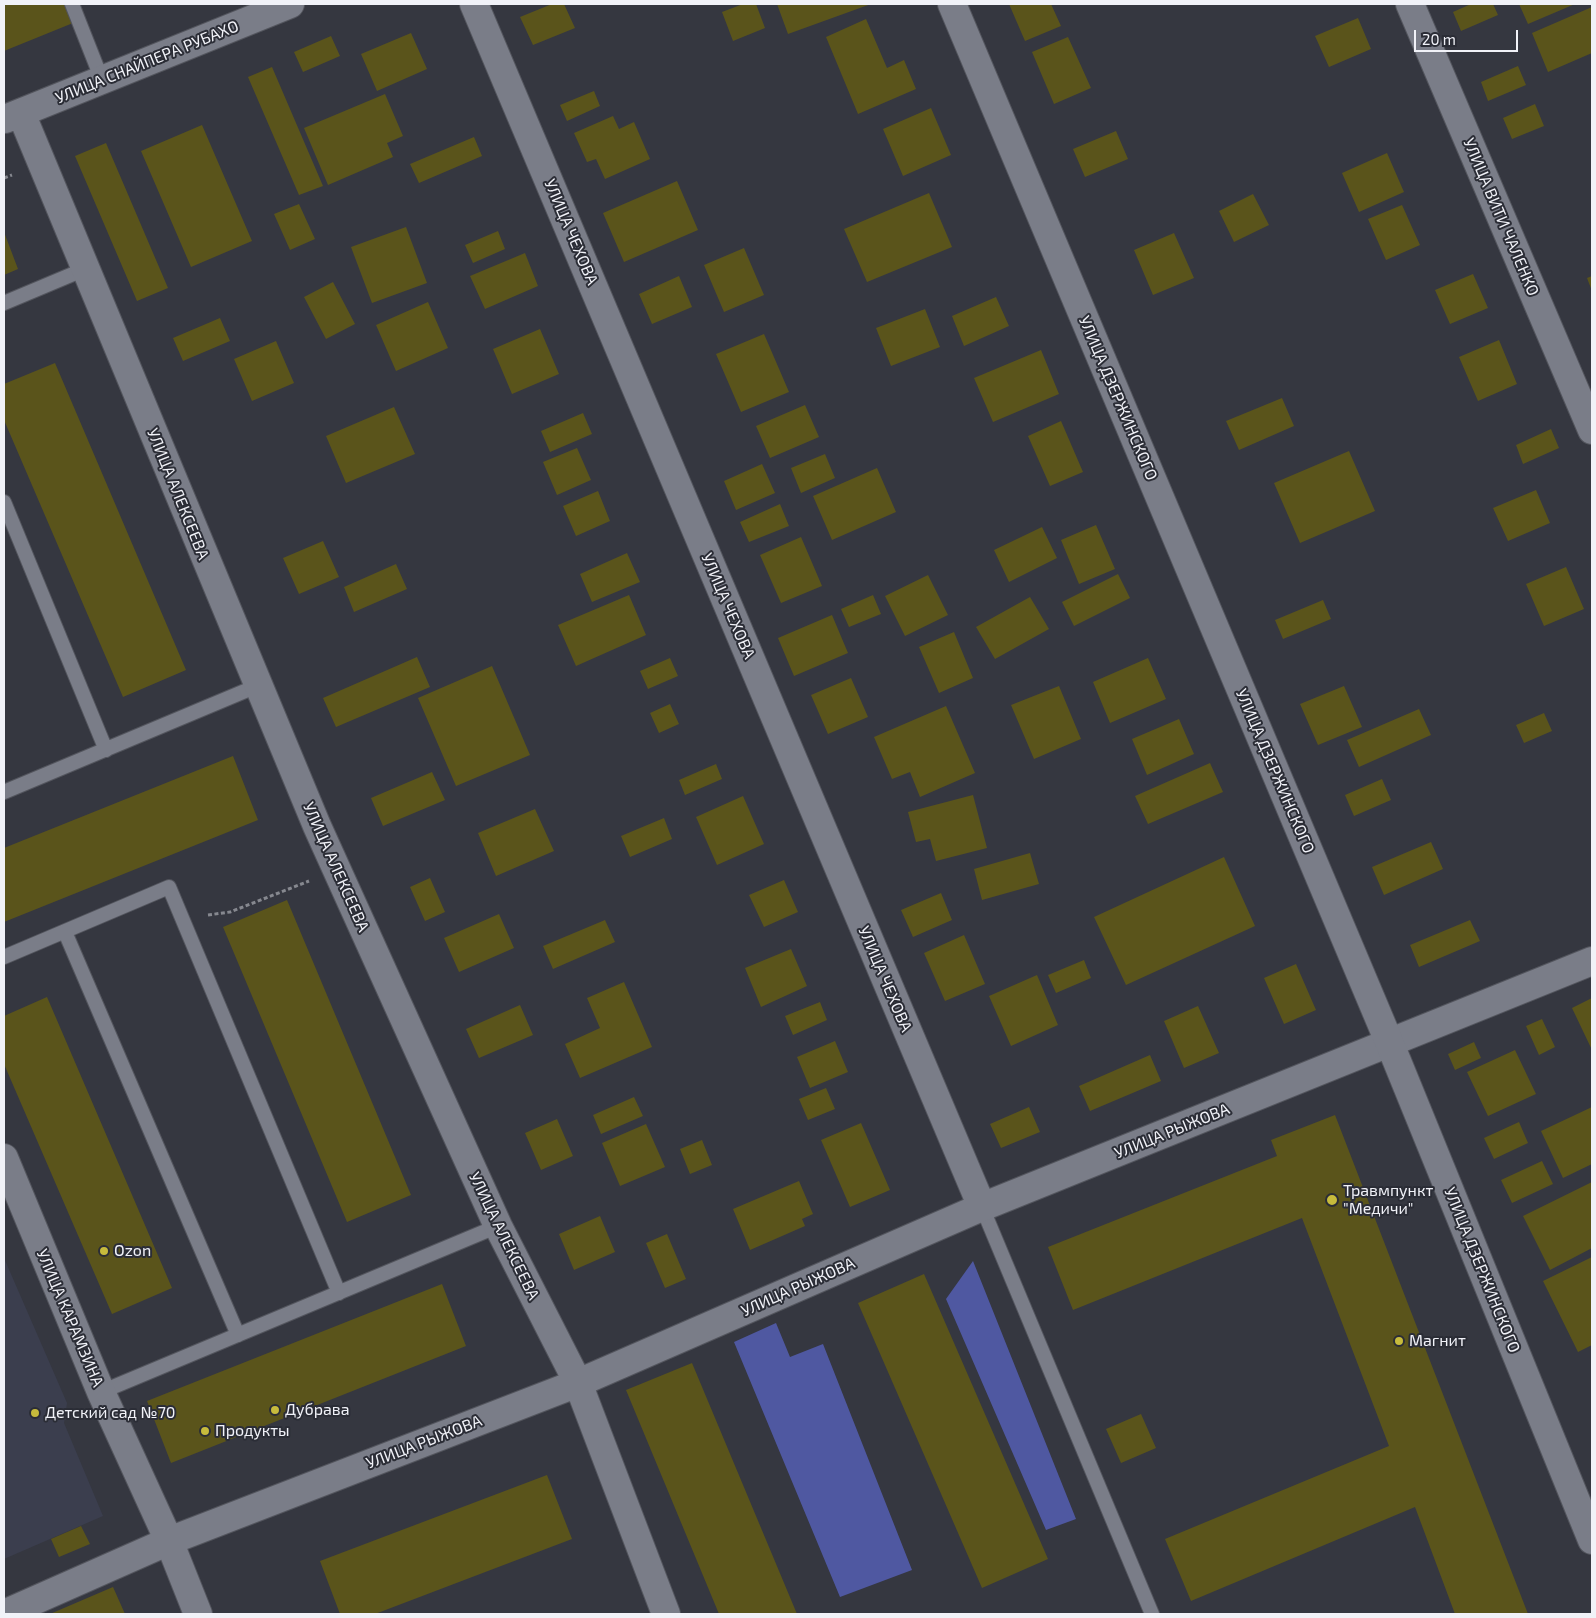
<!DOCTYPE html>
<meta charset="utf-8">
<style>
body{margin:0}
#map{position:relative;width:1596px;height:1618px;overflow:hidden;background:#353740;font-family:"Exo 2",sans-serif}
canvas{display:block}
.frame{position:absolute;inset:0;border:5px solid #f1f2f8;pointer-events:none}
.scale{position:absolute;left:1414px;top:30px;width:104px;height:22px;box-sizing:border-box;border:2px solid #f1f2f8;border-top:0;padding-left:6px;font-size:15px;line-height:18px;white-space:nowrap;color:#f1f2f8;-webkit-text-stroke:4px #2b2d36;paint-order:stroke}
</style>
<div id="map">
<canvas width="1596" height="1618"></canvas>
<div class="frame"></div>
<div class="scale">20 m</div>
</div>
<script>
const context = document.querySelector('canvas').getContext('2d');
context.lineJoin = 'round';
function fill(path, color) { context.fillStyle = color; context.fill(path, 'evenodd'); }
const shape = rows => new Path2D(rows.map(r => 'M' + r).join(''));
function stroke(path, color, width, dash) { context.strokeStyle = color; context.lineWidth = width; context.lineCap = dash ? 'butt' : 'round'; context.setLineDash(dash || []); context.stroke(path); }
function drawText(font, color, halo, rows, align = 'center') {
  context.font = font + ' "Exo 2",sans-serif'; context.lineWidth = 4; context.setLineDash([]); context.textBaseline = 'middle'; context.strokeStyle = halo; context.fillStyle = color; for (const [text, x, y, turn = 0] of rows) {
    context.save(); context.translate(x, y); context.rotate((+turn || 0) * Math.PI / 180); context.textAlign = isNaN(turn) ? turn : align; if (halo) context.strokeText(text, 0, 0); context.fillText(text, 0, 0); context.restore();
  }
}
const built = shape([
 [4,1258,67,1403,64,1423,103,1516,4,1559]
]);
const green = shape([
 [973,1261,1076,1519,1046,1530,946,1299],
 [776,1323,790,1357,823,1344,912,1570,840,1597,734,1342]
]);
const building = shape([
 [4,4,65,4,73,23,4,51],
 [552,4,564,4,575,28,533,45,520,17],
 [743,4,756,4,765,28,733,41,722,12],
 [777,4,871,4,788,34],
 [1009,4,1051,4,1061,26,1025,41],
 [1471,4,1493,4,1498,15,1461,31,1453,12],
 [1519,4,1575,4,1528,24],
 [1592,7,1592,53,1548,72,1532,33],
 [1358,18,1371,49,1329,67,1315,36],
 [866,19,887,68,904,60,916,89,858,114,826,37],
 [411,33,427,69,377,91,361,54],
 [331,36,340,56,303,72,294,52],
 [1068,37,1091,88,1054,104,1032,52],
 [1518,66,1526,85,1488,101,1481,82],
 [272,67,323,186,299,195,248,77],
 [594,91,600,106,567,121,560,105],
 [385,94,403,136,387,143,393,157,328,185,304,128],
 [1535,104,1544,126,1512,139,1503,118],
 [931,108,951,155,903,176,883,129],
 [613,116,619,129,634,122,650,159,605,179,596,159,587,162,574,133],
 [202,125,252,241,191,267,141,151],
 [1116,131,1128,159,1085,177,1073,149],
 [474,137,482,156,419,183,410,164],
 [106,143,168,288,137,301,75,156],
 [1387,153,1404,192,1359,212,1342,173],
 [677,181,698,230,624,262,603,213],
 [929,193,952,247,867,282,844,229],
 [1253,194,1269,225,1234,242,1219,211],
 [299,204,315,239,290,250,274,214],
 [1402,205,1420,245,1386,260,1368,219],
 [406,227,427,283,372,303,351,247],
 [498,231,505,249,473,263,465,245],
 [4,232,18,269,4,275],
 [1174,233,1194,278,1153,295,1134,250],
 [744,248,764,295,724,312,704,265],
 [525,253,538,286,485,309,470,276],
 [1473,274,1488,308,1450,324,1435,290],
 [679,276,692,307,652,324,639,294],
 [1592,276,1592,291,1587,278],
 [333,282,355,324,326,339,304,297],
 [996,297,1009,326,964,346,952,316],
 [428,302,448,348,396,371,376,325],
 [925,309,940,347,891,366,876,328],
 [220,318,230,341,183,361,173,338],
 [540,329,559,374,512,394,493,349],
 [764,334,789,392,741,412,716,354],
 [1499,340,1517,384,1478,401,1459,357],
 [276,341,294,383,252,401,234,359],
 [1041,350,1059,394,993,422,974,378],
 [55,363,186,670,123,697,4,420,4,384],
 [1282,398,1294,426,1239,450,1226,421],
 [805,405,819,437,770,458,756,426],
 [394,407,415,454,346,483,326,436],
 [583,413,592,434,550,452,541,431],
 [1061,421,1083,472,1050,486,1028,436],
 [1551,429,1559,448,1523,464,1516,445],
 [577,448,591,480,557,495,543,462],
 [1349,451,1375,511,1300,543,1274,483],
 [825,454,835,478,801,493,791,468],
 [762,464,775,493,736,510,724,481],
 [877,468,896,512,832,540,813,496],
 [1536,490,1550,523,1508,541,1493,508],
 [598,491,610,521,576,536,563,506],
 [780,504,789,526,749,542,740,522],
 [1096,525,1115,569,1079,584,1061,540],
 [1042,527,1057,558,1009,582,994,550],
 [801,537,822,586,781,603,760,555],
 [323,541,339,577,299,594,283,558],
 [627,553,640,582,592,602,580,574],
 [396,564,407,589,354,612,344,587],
 [1566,567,1584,609,1544,626,1526,584],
 [1118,574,1130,598,1074,626,1062,602],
 [928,575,948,615,905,636,885,596],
 [629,595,646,635,576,666,558,625],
 [873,595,881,614,849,627,841,609],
 [1030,597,1049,629,995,659,976,627],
 [1323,600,1331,619,1283,639,1275,620],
 [832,615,848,653,794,676,778,638],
 [954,632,973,678,939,693,919,647],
 [417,657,430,687,336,727,323,698],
 [670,658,678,676,648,689,640,671],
 [1148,658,1166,699,1110,723,1093,682],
 [492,666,530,755,456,786,418,698],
 [851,678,868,717,828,734,811,695],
 [1059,686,1081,739,1034,759,1011,705],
 [1344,686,1362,727,1318,745,1300,704],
 [670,704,679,724,659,733,650,713],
 [946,706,975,773,920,797,910,772,892,779,874,737],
 [1419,709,1431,735,1359,767,1347,740],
 [1544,713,1552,731,1524,743,1516,725],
 [1179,719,1194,754,1147,775,1132,739],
 [233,756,258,820,4,922,4,848],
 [1210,763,1223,792,1148,824,1135,796],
 [716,764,722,779,685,795,679,780],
 [432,772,445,800,383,826,371,798],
 [1382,779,1391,800,1354,816,1345,795],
 [973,795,987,848,936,861,930,839,916,842,908,812],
 [743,796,764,844,717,865,696,817],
 [535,809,554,851,496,876,478,833],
 [664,818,672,839,630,857,621,836],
 [1431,842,1443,869,1384,895,1372,867],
 [1030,853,1039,884,982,900,974,869],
 [1224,857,1255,926,1126,985,1094,917],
 [430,878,445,912,425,921,410,887],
 [784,880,798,912,764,927,749,895],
 [941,893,952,920,913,937,901,910],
 [287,900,411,1195,347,1222,223,927],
 [499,914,514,948,459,972,444,938],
 [605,920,615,942,553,969,543,946],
 [1470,920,1480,941,1419,967,1410,945],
 [964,935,985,984,945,1001,924,953],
 [791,949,807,986,761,1007,745,968],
 [1084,960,1091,978,1056,993,1048,975],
 [1296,964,1316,1010,1284,1024,1264,978],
 [1037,975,1058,1025,1011,1046,989,996],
 [624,982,652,1047,580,1078,565,1044,600,1028,587,998],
 [47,997,172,1288,112,1314,4,1064,4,1016],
 [1592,998,1592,1050,1572,1008],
 [820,1002,827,1020,793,1035,785,1016],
 [520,1005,533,1035,479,1058,466,1029],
 [1198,1006,1219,1053,1184,1068,1164,1021],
 [1542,1019,1555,1047,1539,1055,1526,1026],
 [835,1041,848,1072,810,1088,797,1057],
 [1474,1042,1481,1058,1455,1070,1448,1054],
 [1515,1050,1536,1094,1488,1116,1467,1072],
 [1150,1055,1161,1081,1090,1111,1079,1086],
 [826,1088,835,1109,808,1120,799,1099],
 [634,1097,643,1116,601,1134,593,1115],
 [1029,1107,1040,1132,1001,1148,990,1124],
 [1592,1107,1592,1164,1563,1178,1541,1131],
 [1335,1115,1408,1304,1528,1614,1455,1614,1415,1507,1191,1601,1165,1539,1389,1446,1302,1218,1073,1310,1048,1247,1277,1156,1271,1140],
 [557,1119,573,1156,541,1170,525,1133],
 [1519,1122,1528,1143,1494,1159,1484,1138],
 [861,1123,890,1190,850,1207,821,1140],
 [646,1124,665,1167,620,1186,602,1143],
 [702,1140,712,1165,690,1174,680,1149],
 [1542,1161,1553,1184,1512,1203,1501,1180],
 [799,1181,813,1214,802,1219,805,1226,750,1250,733,1209],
 [1592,1182,1592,1248,1550,1270,1523,1216],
 [600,1216,615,1252,574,1270,559,1234],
 [667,1234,686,1279,665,1288,646,1243],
 [1592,1257,1592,1345,1578,1352,1543,1281],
 [924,1274,1048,1559,982,1588,858,1303],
 [442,1284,466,1346,171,1463,147,1401],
 [692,1363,797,1614,719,1614,626,1390],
 [1141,1414,1156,1448,1121,1463,1106,1429],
 [547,1475,572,1539,375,1614,340,1614,320,1561],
 [81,1526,90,1544,59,1557,51,1539],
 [113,1587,125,1614,50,1614]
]);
const path = shape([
 [4,178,12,175],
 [208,915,230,912,309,881]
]);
const lane = shape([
 [72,4,102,80],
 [4,303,85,269],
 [4,502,106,750],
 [4,792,257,686],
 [65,932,238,1335],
 [4,957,169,887,339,1293],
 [982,1207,1152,1614],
 [101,1392,498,1226]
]);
const street = shape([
 [474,4,982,1207],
 [1410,4,1592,430],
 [21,113,317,826,498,1226,578,1383,666,1614],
 [5,119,290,4],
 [4,1158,101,1392,169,1541,198,1614],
 [4,1614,169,1541,578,1383,982,1207,1592,961]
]);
const secondary = shape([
 [952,4,1390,1044,1592,1540]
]);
const markers = [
 [1332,1200,6,"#c7bb3c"],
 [104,1251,5,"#c7bb3c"],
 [1399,1341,5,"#c7bb3c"],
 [275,1410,5,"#c7bb3c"],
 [35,1413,5,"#c7bb3c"],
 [205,1431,5,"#c7bb3c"]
];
const streetNames = [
 ["УЛИЦА СНАЙПЕРА РУБАХО",147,62,-22],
 ["УЛИЦА ВИТИ ЧАЛЕНКО",1501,217,67],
 ["УЛИЦА ЧЕХОВА",571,232,67],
 ["УЛИЦА ДЗЕРЖИНСКОГО",1118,398,67],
 ["УЛИЦА АЛЕКСЕЕВА",178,494,68],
 ["УЛИЦА ЧЕХОВА",728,606,67],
 ["УЛИЦА ДЗЕРЖИНСКОГО",1275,771,67],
 ["УЛИЦА АЛЕКСЕЕВА",336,867,66],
 ["УЛИЦА ЧЕХОВА",885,979,67],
 ["УЛИЦА РЫЖОВА",1172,1131,-22],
 ["УЛИЦА АЛЕКСЕЕВА",504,1236,64],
 ["УЛИЦА ДЗЕРЖИНСКОГО",1482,1270,68],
 ["УЛИЦА РЫЖОВА",798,1287,-24],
 ["УЛИЦА КАРАМЗИНА",70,1318,67],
 ["УЛИЦА РЫЖОВА",424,1442,-21]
];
const poiNames = [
 ["Травмпункт",1343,1191],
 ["\"Медичи\"",1343,1209],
 ["Ozon",114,1251],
 ["Магнит",1409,1341],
 ["Дубрава",285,1410],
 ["Детский сад №70",45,1413],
 ["Продукты",215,1431]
];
fill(built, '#3b3e4e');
fill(green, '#4f58a1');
fill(building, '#5a541b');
stroke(lane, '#53555d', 16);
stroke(street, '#53555d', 30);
stroke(secondary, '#53555d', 30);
stroke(path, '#86888f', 3, [4, 2.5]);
stroke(lane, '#7a7d88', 14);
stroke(street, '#7a7d88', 28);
stroke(secondary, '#7a7d88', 28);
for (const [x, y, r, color] of markers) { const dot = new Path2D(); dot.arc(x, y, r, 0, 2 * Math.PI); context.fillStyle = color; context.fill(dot); stroke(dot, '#2b2d36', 2); }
drawText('16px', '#f1f2f8', '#2b2d36', streetNames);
drawText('16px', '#f1f2f8', '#2b2d36', poiNames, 'left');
</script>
